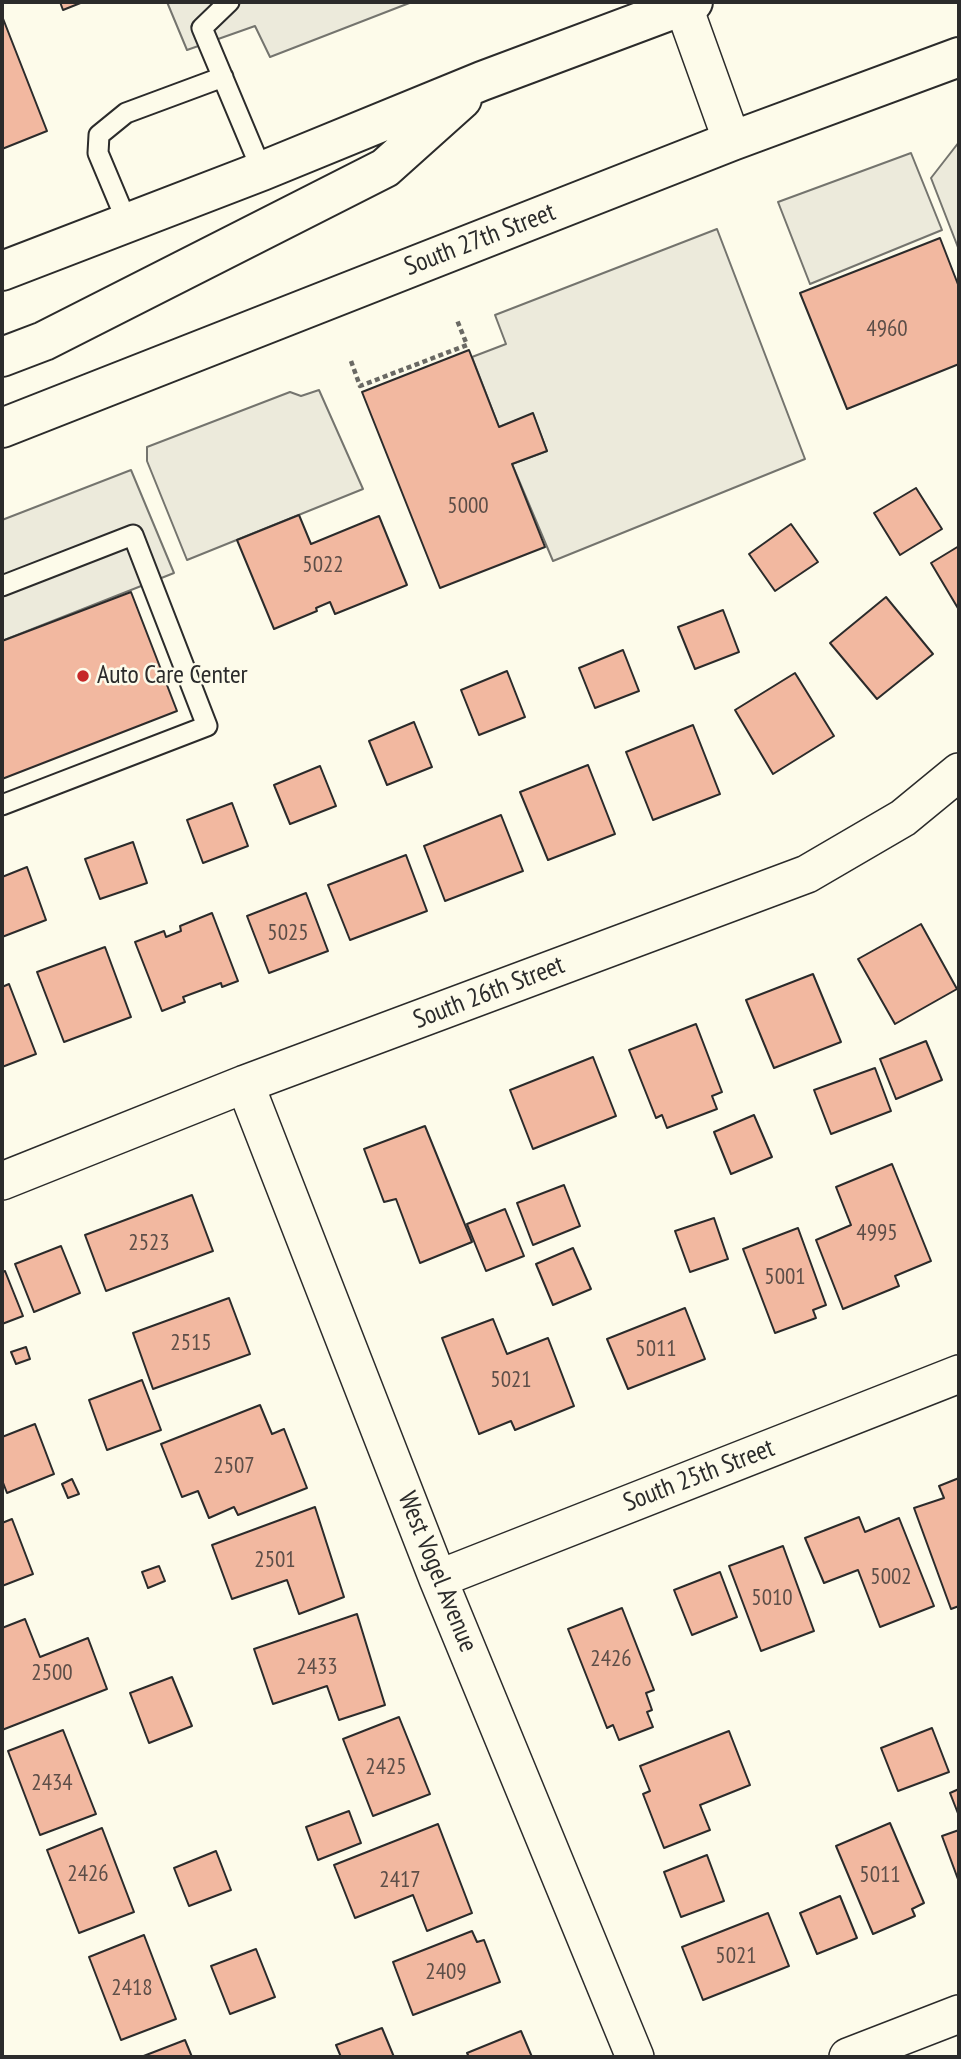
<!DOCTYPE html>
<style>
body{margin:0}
#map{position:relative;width:961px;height:2059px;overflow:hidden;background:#fdfbea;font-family:"PT Sans Narrow",sans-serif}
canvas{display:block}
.frame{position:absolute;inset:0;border:4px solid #2b2b2b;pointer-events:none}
</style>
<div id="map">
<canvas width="961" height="2059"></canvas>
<div class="frame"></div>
</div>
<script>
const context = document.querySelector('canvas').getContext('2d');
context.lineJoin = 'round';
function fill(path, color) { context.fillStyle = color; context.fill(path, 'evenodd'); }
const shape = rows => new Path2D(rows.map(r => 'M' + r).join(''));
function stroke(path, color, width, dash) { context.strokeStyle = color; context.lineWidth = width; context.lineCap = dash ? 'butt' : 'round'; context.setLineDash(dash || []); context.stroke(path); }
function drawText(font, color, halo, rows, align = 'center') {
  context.font = font + ' "PT Sans Narrow",sans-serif'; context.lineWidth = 5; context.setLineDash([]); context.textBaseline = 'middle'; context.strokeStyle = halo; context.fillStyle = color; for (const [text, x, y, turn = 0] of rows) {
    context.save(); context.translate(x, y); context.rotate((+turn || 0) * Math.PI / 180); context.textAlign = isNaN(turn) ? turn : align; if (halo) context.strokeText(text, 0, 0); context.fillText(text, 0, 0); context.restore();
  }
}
const parking = shape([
 [167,2,412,2,270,57,255,26,187,50,167,2],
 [959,142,959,250,931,178,959,142],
 [911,153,942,230,810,284,778,202,911,153],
 [717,229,805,459,553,561,512,464,547,451,533,414,499,427,472,357,506,344,495,315,717,229],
 [319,390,363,489,187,560,147,461,147,447,290,392,301,396,319,390],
 [131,470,174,573,2,641,2,520,131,470]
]);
const building = shape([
 [60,2,83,2,63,10,60,2],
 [2,16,47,131,2,149,2,16],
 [940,238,959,287,959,364,847,409,800,293,940,238],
 [469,350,499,427,533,413,547,451,512,464,545,547,440,588,362,392,469,350],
 [916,488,942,529,900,555,874,513,916,488],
 [299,515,311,544,379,516,407,585,335,614,330,602,316,608,317,611,274,629,237,540,299,515],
 [791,524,818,562,775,591,749,554,791,524],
 [959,546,959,610,931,563,959,546],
 [131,592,177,711,2,779,2,641,131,592],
 [886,597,933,654,877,699,830,643,886,597],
 [723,610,739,652,695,669,678,627,723,610],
 [623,650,639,691,595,708,579,668,623,650],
 [507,671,525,717,479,735,461,690,507,671],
 [795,673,834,736,773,774,735,710,795,673],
 [414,722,432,767,387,785,369,741,414,722],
 [693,725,720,794,653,820,626,752,693,725],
 [588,765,615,834,548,860,520,792,588,765],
 [320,766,336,806,290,824,274,785,320,766],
 [232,803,248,846,203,863,187,820,232,803],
 [501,815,523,871,445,901,424,846,501,815],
 [133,842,147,883,100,899,85,859,133,842],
 [406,855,427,911,350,940,328,885,406,855],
 [27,867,46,920,2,937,2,877,27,867],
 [306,893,328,951,269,973,247,916,306,893],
 [212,913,238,981,222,987,221,983,183,997,185,1002,162,1011,135,942,164,931,166,937,181,931,180,926,212,913],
 [921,924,957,989,895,1024,858,959,921,924],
 [105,947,131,1017,64,1042,37,972,105,947],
 [813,974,841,1042,774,1068,746,1000,813,974],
 [9,984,36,1054,2,1067,2,987,9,984],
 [696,1024,722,1092,712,1096,717,1109,667,1128,662,1115,656,1118,629,1050,696,1024],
 [926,1041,942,1080,896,1099,880,1059,926,1041],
 [593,1057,616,1116,533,1149,510,1090,593,1057],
 [875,1068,891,1111,831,1134,814,1090,875,1068],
 [754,1115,772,1157,731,1174,714,1132,754,1115],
 [425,1126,472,1242,420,1263,396,1199,384,1202,364,1149,425,1126],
 [892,1164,931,1261,895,1276,899,1286,843,1309,816,1240,851,1225,836,1187,892,1164],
 [564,1185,580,1226,533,1245,517,1203,564,1185],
 [192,1195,213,1251,106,1291,85,1235,192,1195],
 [505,1209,524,1256,486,1271,467,1224,505,1209],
 [714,1218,728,1259,690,1272,675,1231,714,1218],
 [798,1228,826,1305,813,1310,816,1318,775,1333,743,1249,798,1228],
 [61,1246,80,1293,34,1312,15,1264,61,1246],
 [573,1248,591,1289,553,1305,536,1264,573,1248],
 [5,1271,23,1316,2,1324,2,1272,5,1271],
 [229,1298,250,1354,153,1389,133,1333,229,1298],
 [685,1308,705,1359,628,1389,607,1339,685,1308],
 [493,1319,507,1354,548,1338,574,1406,515,1430,511,1421,479,1434,442,1338,493,1319],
 [26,1347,30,1359,16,1364,11,1352,26,1347],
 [142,1380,161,1430,107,1450,89,1400,142,1380],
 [260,1405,272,1434,284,1429,307,1488,238,1515,234,1507,209,1518,198,1491,182,1497,161,1444,260,1405],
 [35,1424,54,1474,7,1493,2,1480,2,1437,35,1424],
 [959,1478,959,1606,951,1609,914,1508,944,1498,939,1486,959,1478],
 [72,1479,79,1494,68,1498,62,1484,72,1479],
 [315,1507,344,1597,299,1614,287,1580,232,1599,212,1545,315,1507],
 [859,1517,865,1532,899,1518,934,1606,880,1627,858,1570,824,1583,805,1538,859,1517],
 [12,1519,33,1574,2,1586,2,1523,12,1519],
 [783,1546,814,1631,761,1651,729,1566,783,1546],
 [159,1566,165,1581,148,1588,142,1572,159,1566],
 [720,1572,737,1617,692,1635,674,1590,720,1572],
 [622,1608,654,1690,646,1693,652,1710,647,1712,653,1727,619,1740,613,1725,607,1728,568,1629,622,1608],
 [357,1614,385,1705,339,1720,327,1686,273,1704,254,1649,357,1614],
 [25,1619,40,1657,88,1638,107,1689,2,1730,2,1628,25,1619],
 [172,1677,192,1726,149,1743,130,1693,172,1677],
 [399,1717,430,1794,373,1816,343,1739,399,1717],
 [932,1728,949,1772,898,1791,881,1748,932,1728],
 [63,1730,96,1814,40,1835,8,1751,63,1730],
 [729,1731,750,1785,700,1805,710,1830,664,1848,643,1794,650,1791,640,1766,729,1731],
 [959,1789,959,1816,950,1793,959,1789],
 [349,1811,361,1843,318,1860,306,1827,349,1811],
 [890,1823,924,1903,912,1909,915,1916,873,1934,836,1846,890,1823],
 [438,1824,472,1913,427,1931,413,1895,355,1918,334,1865,438,1824],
 [102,1828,134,1912,79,1933,47,1850,102,1828],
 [959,1830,959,1882,942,1836,959,1830],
 [216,1851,231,1890,189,1906,174,1868,216,1851],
 [707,1855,724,1901,681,1917,664,1872,707,1855],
 [840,1896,857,1938,817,1954,800,1913,840,1896],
 [768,1913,789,1966,703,2000,682,1947,768,1913],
 [472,1931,477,1942,484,1940,500,1982,413,2015,393,1962,472,1931],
 [144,1935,176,2019,121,2040,89,1957,144,1935],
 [256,1949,275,1997,230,2014,211,1966,256,1949],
 [382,2028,394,2057,341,2057,336,2045,382,2028],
 [521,2031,532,2057,469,2057,467,2053,521,2031],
 [185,2040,192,2057,141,2057,185,2040]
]);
const path = shape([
 [351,361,360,386,467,345,457,320]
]);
const lane = shape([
 [229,2,202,28,262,171],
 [127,222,98,153,99,135,126,113,223,77],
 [2,586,133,535,207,726,2,805]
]);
const street = shape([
 [682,2,732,141],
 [245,1084,438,1579,635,2057],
 [2,1181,245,1084,807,874,903,818,959,772],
 [438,1579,959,1374],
 [848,2057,959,2014]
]);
const primary = shape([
 [2,271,262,171,482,81,693,2],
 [2,357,44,341,385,168,462,99],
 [2,428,732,141,959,57]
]);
const markers = [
 [83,676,7,"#c62828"]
];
const numberNames = [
 ["4960",887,329],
 ["5000",468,506],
 ["5022",323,565],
 ["5025",288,933],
 ["4995",877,1233],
 ["2523",149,1243],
 ["5001",785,1277],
 ["2515",191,1343],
 ["5011",656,1349],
 ["5021",511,1380],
 ["2507",234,1466],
 ["2501",275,1560],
 ["5002",891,1577],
 ["5010",772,1598],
 ["2426",611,1659],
 ["2433",317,1667],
 ["2500",52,1673],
 ["2425",386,1767],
 ["2434",52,1783],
 ["2426",88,1874],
 ["5011",880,1875],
 ["2417",400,1880],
 ["5021",736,1956],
 ["2409",446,1972],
 ["2418",132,1988]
];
const streetNames = [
 ["South 27th Street",480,240,-21],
 ["South 26th Street",489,993,-21],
 ["South 25th Street",699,1476,-21],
 ["West Vogel Avenue",437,1572,68]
];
const poiNames = [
 ["Auto Care Center",97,676]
];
fill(parking, '#eceadb');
stroke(parking, '#74746e', 2);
fill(building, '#f2b8a0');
stroke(building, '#2b2b2b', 2);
stroke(lane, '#2b2b2b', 23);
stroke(street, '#2b2b2b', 40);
stroke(primary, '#2b2b2b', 42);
stroke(path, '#6a6964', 4.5, [5, 3.5]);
stroke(lane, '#fdfbea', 19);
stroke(street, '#fdfbea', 37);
stroke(primary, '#fdfbea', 38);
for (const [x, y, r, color] of markers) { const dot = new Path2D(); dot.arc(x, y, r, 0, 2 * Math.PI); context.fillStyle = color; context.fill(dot); stroke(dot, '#fdfbea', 2.5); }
drawText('23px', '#5d4e48', null, numberNames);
drawText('26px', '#2b2b2b', '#fdfbea', streetNames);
drawText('26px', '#2b2b2b', '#fdfbea', poiNames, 'left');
</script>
